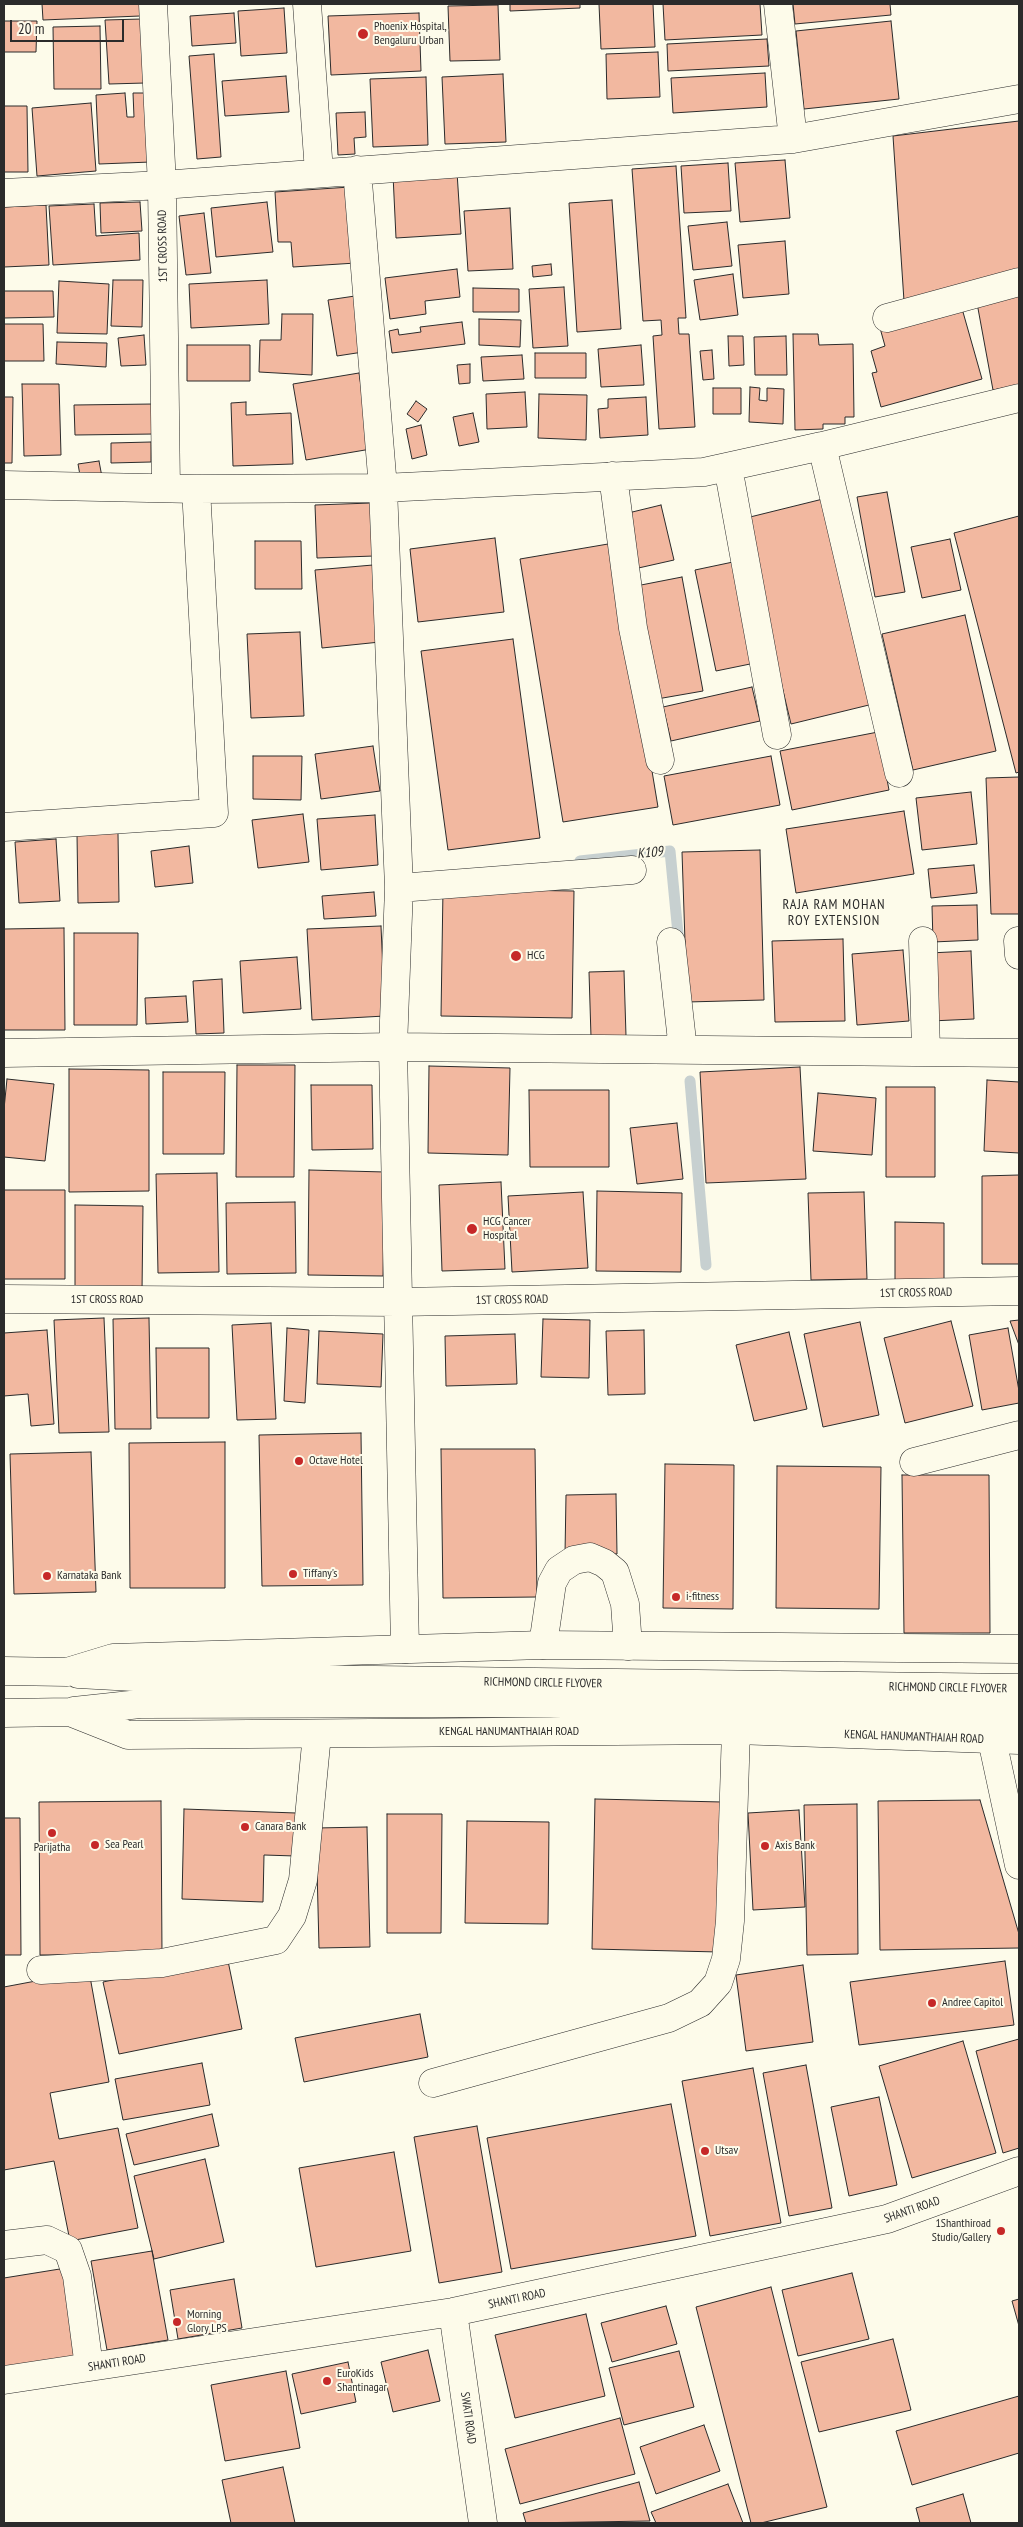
<!DOCTYPE html>
<style>
body{margin:0}
#map{position:relative;width:1023px;height:2527px;overflow:hidden;background:#fdfbea;font-family:"PT Sans Narrow",sans-serif}
canvas{display:block}
.frame{position:absolute;inset:0;border:5px solid #2b2b2b;pointer-events:none}
.scale{position:absolute;left:10px;top:20px;width:114px;height:22px;box-sizing:border-box;border:2px solid #2b2b2b;border-top:0;padding-left:6px;font-size:15px;line-height:18px;white-space:nowrap;color:#2b2b2b;-webkit-text-stroke:4px #fdfbea;paint-order:stroke}
</style>
<div id="map">
<canvas width="1023" height="2527"></canvas>
<div class="frame"></div>
<div class="scale">20 m</div>
</div>
<script>
const context = document.querySelector('canvas').getContext('2d');
context.lineJoin = 'round';
const shape = rows => new Path2D(rows.map(r => 'M' + r).join(''));
function stroke(path, color, width, dash) { context.strokeStyle = color; context.lineWidth = width; context.lineCap = dash ? 'butt' : 'round'; context.setLineDash(dash || []); context.stroke(path); }
function fill(path, color) { context.fillStyle = color; context.fill(path, 'evenodd'); }
function drawText(font, color, halo, rows, align = 'center') {
  context.font = font + ' "PT Sans Narrow",sans-serif'; context.lineWidth = 4; context.setLineDash([]); context.textBaseline = 'middle'; context.strokeStyle = halo; context.fillStyle = color; for (const [text, x, y, turn = 0] of rows) {
    context.save(); context.translate(x, y); context.rotate((+turn || 0) * Math.PI / 180); context.textAlign = isNaN(turn) ? turn : align; if (halo) context.strokeText(text, 0, 0); context.fillText(text, 0, 0); context.restore();
  }
}
const stream = shape([
 [580,861,670,851,679,944],
 [690,1081,706,1265]
]);
const building = shape([
 [42,4,140,4,140,16,43,20,42,4],
 [510,4,580,4,580,8,510,11,510,4],
 [599,4,653,4,655,47,601,49,599,4],
 [663,4,760,4,762,35,665,40,663,4],
 [793,4,890,4,891,15,795,24,793,4],
 [498,5,500,60,450,61,448,6,498,5],
 [284,8,287,53,241,56,238,11,284,8],
 [234,13,236,43,192,46,190,16,234,13],
 [419,13,421,71,331,75,328,16,419,13],
 [142,19,145,83,109,84,105,20,142,19],
 [4,21,37,21,36,52,4,52,4,21],
 [891,21,899,99,804,109,796,31,891,21],
 [100,26,101,89,54,89,53,27,100,26],
 [767,39,769,66,668,71,667,44,767,39],
 [658,52,660,97,607,99,606,54,658,52],
 [214,54,221,157,197,159,189,56,214,54],
 [765,73,767,107,673,113,671,78,765,73],
 [503,74,506,142,445,144,442,77,503,74],
 [286,76,289,112,225,116,222,81,286,76],
 [426,77,428,145,373,147,370,79,426,77],
 [125,93,127,117,134,117,133,93,148,93,151,162,99,164,96,95,125,93],
 [91,103,96,171,37,176,32,108,91,103],
 [4,106,27,106,28,172,4,172,4,106],
 [365,112,366,137,354,138,355,154,338,155,336,113,365,112],
 [1019,121,1019,273,904,301,893,136,1019,121],
 [785,160,790,218,740,222,735,163,785,160],
 [728,163,731,211,684,213,681,166,728,163],
 [676,166,686,318,678,318,679,334,689,334,695,427,659,429,653,336,662,335,661,320,643,321,632,169,676,166],
 [457,172,461,234,396,238,393,175,457,172],
 [350,187,356,263,293,267,291,242,278,242,275,192,350,187],
 [612,200,621,329,577,332,569,203,612,200],
 [140,202,142,231,101,233,100,203,140,202],
 [267,202,273,252,216,257,211,208,267,202],
 [94,204,96,236,139,233,140,260,53,265,49,206,94,204],
 [46,205,49,265,4,267,4,207,46,205],
 [510,208,513,269,468,271,464,211,510,208],
 [204,213,211,273,186,275,179,216,204,213],
 [727,222,732,266,693,270,688,226,727,222],
 [785,241,789,294,743,298,738,245,785,241],
 [551,264,552,275,533,277,532,266,551,264],
 [457,269,460,297,425,301,426,314,390,319,385,278,457,269],
 [733,274,738,315,700,320,694,280,733,274],
 [113,280,143,280,142,327,111,326,113,280],
 [267,280,269,324,191,328,189,284,267,280],
 [59,281,109,284,107,334,57,333,59,281],
 [564,287,568,346,533,348,529,289,564,287],
 [473,288,519,289,519,312,473,312,473,288],
 [4,291,53,291,54,317,4,318,4,291],
 [1019,295,1019,385,993,390,977,303,1019,295],
 [355,296,363,352,337,356,328,300,355,296],
 [961,305,982,379,881,407,872,373,877,372,871,351,885,346,880,328,961,305],
 [282,314,313,314,312,375,259,372,260,340,281,340,282,314],
 [479,319,521,320,520,347,479,345,479,319],
 [462,322,465,344,392,353,389,331,398,329,399,335,421,332,420,327,462,322],
 [4,324,43,324,44,361,4,361,4,324],
 [793,334,818,334,819,345,853,344,854,417,845,417,845,424,823,424,823,429,795,430,793,334],
 [144,335,146,365,121,366,118,338,144,335],
 [728,336,743,336,744,365,729,366,728,336],
 [786,336,787,375,755,375,754,337,786,336],
 [57,342,107,343,106,367,56,364,57,342],
 [187,345,250,345,250,381,187,381,187,345],
 [641,345,644,385,601,387,598,349,641,345],
 [712,350,714,379,703,380,700,351,712,350],
 [535,353,586,353,586,378,535,378,535,353],
 [522,355,524,379,483,381,481,357,522,355],
 [470,364,470,383,459,384,457,365,470,364],
 [359,373,371,449,306,460,293,384,359,373],
 [22,384,59,384,61,455,24,456,22,384],
 [750,387,760,388,759,400,767,401,767,388,784,389,783,424,749,422,750,387],
 [713,388,741,388,741,414,713,414,713,388],
 [525,392,527,427,487,429,486,394,525,392],
 [539,394,587,395,586,440,538,438,539,394],
 [4,397,13,397,12,463,4,463,4,397],
 [646,397,648,435,600,438,598,409,608,408,608,399,646,397],
 [416,401,427,409,418,422,407,414,416,401],
 [246,402,246,415,291,413,293,464,233,466,231,403,246,402],
 [154,404,155,434,75,435,74,405,154,404],
 [473,413,479,442,459,446,453,417,473,413],
 [421,425,427,455,412,459,406,429,421,425],
 [151,442,151,462,111,463,111,443,151,442],
 [99,461,102,477,81,481,78,464,99,461],
 [887,492,905,592,875,597,857,497,887,492],
 [823,499,873,704,791,724,742,519,823,499],
 [371,503,374,556,317,558,315,505,371,503],
 [661,505,674,560,634,569,620,515,661,505],
 [1019,516,1019,772,1016,773,954,533,1019,516],
 [495,538,504,612,418,622,410,549,495,538],
 [950,539,961,590,922,598,911,547,950,539],
 [255,541,301,541,302,589,255,589,255,541],
 [614,543,658,807,563,822,520,559,614,543],
 [733,562,755,663,716,671,695,570,733,562],
 [373,565,380,642,322,648,315,570,373,565],
 [682,577,703,691,657,699,636,586,682,577],
 [965,615,996,751,913,770,882,634,965,615],
 [300,632,304,716,251,718,247,634,300,632],
 [513,639,540,838,448,850,421,651,513,639],
 [752,687,760,721,671,741,663,707,752,687],
 [878,732,889,790,792,810,780,751,878,732],
 [373,746,380,791,321,799,315,754,373,746],
 [253,756,302,756,301,800,253,799,253,756],
 [771,756,780,805,673,825,664,776,771,756],
 [1019,777,1019,914,991,914,986,778,1019,777],
 [971,792,977,844,922,850,916,798,971,792],
 [904,811,914,874,796,893,786,829,904,811],
 [303,814,309,862,258,868,252,820,303,814],
 [375,815,378,865,321,870,317,819,375,815],
 [118,833,119,902,78,903,77,834,118,833],
 [56,839,60,901,19,903,15,842,56,839],
 [189,846,193,883,155,887,151,851,189,846],
 [760,850,764,1000,687,1002,682,852,760,850],
 [974,865,977,893,931,898,928,869,974,865],
 [443,889,574,891,572,1018,441,1016,443,889],
 [374,892,376,916,324,919,322,896,374,892],
 [977,905,978,940,933,942,932,906,977,905],
 [381,926,385,1016,312,1020,307,929,381,926],
 [64,928,65,1030,4,1030,4,929,64,928],
 [74,933,138,933,137,1025,74,1025,74,933],
 [843,939,845,1021,775,1022,772,941,843,939],
 [903,950,909,1021,857,1025,852,954,903,950],
 [971,951,974,1019,931,1021,929,953,971,951],
 [297,957,301,1009,243,1013,240,961,297,957],
 [624,971,626,1036,591,1037,589,972,624,971],
 [222,979,224,1033,196,1034,193,981,222,979],
 [186,996,188,1022,146,1024,145,998,186,996],
 [237,1065,295,1065,294,1177,236,1177,237,1065],
 [429,1066,510,1068,508,1155,428,1153,429,1066],
 [800,1067,806,1179,706,1183,700,1072,800,1067],
 [69,1069,149,1070,149,1191,69,1192,69,1069],
 [163,1072,225,1072,224,1154,163,1154,163,1072],
 [7,1079,54,1084,45,1161,4,1157,4,1109,7,1079],
 [987,1080,1019,1082,1019,1153,984,1151,987,1080],
 [311,1085,372,1085,373,1149,312,1150,311,1085],
 [886,1087,935,1087,935,1177,886,1177,886,1087],
 [529,1090,609,1090,609,1167,530,1167,529,1090],
 [818,1093,876,1098,872,1155,813,1151,818,1093],
 [677,1123,683,1179,637,1184,630,1128,677,1123],
 [309,1170,385,1172,383,1276,308,1275,309,1170],
 [217,1173,219,1272,158,1273,156,1174,217,1173],
 [1019,1175,1019,1264,982,1264,982,1176,1019,1175],
 [501,1182,505,1269,442,1271,439,1185,501,1182],
 [4,1190,65,1190,65,1279,4,1279,4,1190],
 [597,1191,682,1193,681,1272,596,1271,597,1191],
 [583,1192,588,1268,512,1272,508,1196,583,1192],
 [864,1192,867,1279,811,1280,808,1193,864,1192],
 [295,1202,296,1273,227,1274,226,1203,295,1202],
 [75,1205,143,1206,142,1292,75,1291,75,1205],
 [895,1222,944,1223,944,1281,895,1281,895,1222],
 [104,1318,109,1432,59,1433,54,1320,104,1318],
 [149,1318,151,1429,115,1429,113,1319,149,1318],
 [543,1319,590,1320,589,1378,541,1377,543,1319],
 [1019,1320,1019,1345,1010,1321,1019,1320],
 [951,1321,973,1406,905,1423,884,1338,951,1321],
 [860,1322,879,1415,823,1427,804,1334,860,1322],
 [271,1323,276,1419,237,1420,232,1325,271,1323],
 [287,1328,309,1330,305,1403,284,1401,287,1328],
 [1008,1328,1019,1391,1019,1403,982,1410,969,1335,1008,1328],
 [47,1330,54,1424,31,1426,28,1394,4,1396,4,1333,47,1330],
 [644,1330,645,1394,608,1395,606,1331,644,1330],
 [319,1331,383,1334,381,1387,317,1384,319,1331],
 [789,1332,807,1409,754,1421,736,1345,789,1332],
 [515,1334,517,1384,446,1386,445,1336,515,1334],
 [156,1348,209,1348,209,1418,157,1418,156,1348],
 [361,1433,363,1585,262,1586,259,1435,361,1433],
 [225,1442,225,1588,130,1588,129,1443,225,1442],
 [441,1449,535,1449,537,1597,443,1598,441,1449],
 [91,1452,96,1592,14,1594,10,1454,91,1452],
 [665,1464,734,1465,733,1609,663,1608,665,1464],
 [777,1466,881,1467,879,1609,776,1608,777,1466],
 [902,1475,989,1475,990,1633,904,1633,902,1475],
 [616,1494,617,1554,565,1554,566,1495,616,1494],
 [595,1799,722,1802,719,1952,592,1949,595,1799],
 [980,1800,1019,1934,1019,1948,880,1950,878,1801,980,1800],
 [161,1801,162,1954,40,1955,39,1802,161,1801],
 [857,1804,858,1954,807,1955,804,1805,857,1804],
 [184,1809,296,1813,295,1856,264,1855,263,1902,182,1899,184,1809],
 [799,1810,805,1907,753,1910,748,1813,799,1810],
 [387,1814,442,1814,441,1933,387,1933,387,1814],
 [4,1818,20,1818,21,1955,4,1955,4,1818],
 [467,1821,549,1822,548,1924,465,1923,467,1821],
 [367,1827,370,1947,319,1948,316,1828,367,1827],
 [227,1956,242,2029,119,2054,103,1982,227,1956],
 [1005,1961,1014,2025,859,2045,850,1982,1005,1961],
 [803,1965,813,2042,746,2051,736,1975,803,1965],
 [89,1971,109,2082,50,2093,59,2139,118,2128,138,2228,70,2241,54,2161,4,2170,4,1987,89,1971],
 [420,2014,428,2057,304,2082,295,2038,420,2014],
 [1019,2039,1019,2148,1003,2153,976,2051,1019,2039],
 [963,2041,996,2153,912,2178,879,2066,963,2041],
 [202,2063,210,2105,123,2120,115,2079,202,2063],
 [806,2065,832,2208,789,2216,763,2073,806,2065],
 [753,2068,781,2223,710,2236,682,2081,753,2068],
 [879,2097,897,2185,849,2196,831,2107,879,2097],
 [671,2104,696,2236,511,2269,487,2138,671,2104],
 [212,2114,219,2146,134,2165,126,2134,212,2114],
 [477,2126,502,2272,439,2283,414,2137,477,2126],
 [394,2152,411,2251,316,2267,299,2168,394,2152],
 [205,2159,224,2242,154,2259,134,2176,205,2159],
 [152,2251,168,2340,107,2350,91,2261,152,2251],
 [66,2268,81,2359,4,2372,4,2278,66,2268],
 [852,2273,869,2339,798,2356,782,2290,852,2273],
 [234,2279,242,2328,178,2339,170,2290,234,2279],
 [771,2287,827,2507,761,2523,751,2523,696,2307,771,2287],
 [1019,2299,1019,2326,1012,2301,1019,2299],
 [666,2306,677,2344,612,2362,601,2323,666,2306],
 [586,2314,605,2396,515,2418,495,2335,586,2314],
 [893,2339,911,2410,819,2432,801,2362,893,2339],
 [428,2350,440,2401,393,2412,381,2362,428,2350],
 [679,2351,694,2407,624,2425,609,2368,679,2351],
 [348,2362,356,2402,301,2414,292,2374,348,2362],
 [286,2371,300,2448,225,2461,211,2385,286,2371],
 [1019,2396,1019,2453,912,2485,896,2431,1019,2396],
 [620,2418,635,2474,520,2504,505,2449,620,2418],
 [704,2425,720,2471,656,2494,640,2447,704,2425],
 [283,2467,295,2523,231,2523,222,2480,283,2467],
 [639,2482,650,2521,526,2523,523,2513,639,2482],
 [728,2484,743,2523,656,2523,651,2512,728,2484],
 [963,2494,971,2523,920,2523,916,2508,963,2494]
]);
const minor = shape([
 [153,4,162,185,166,488],
 [307,4,319,172],
 [778,4,793,139],
 [357,170,383,488,399,888,393,1047,405,1649],
 [4,193,162,185,793,139,1019,99],
 [887,318,1019,282],
 [822,446,899,773],
 [728,467,777,735],
 [613,476,633,628,660,760],
 [4,485,196,489,383,488,704,472,822,446,1019,398],
 [4,827,214,813,196,489],
 [399,888,632,870],
 [923,941,926,1052],
 [1018,941,1019,955],
 [671,942,683,1050],
 [4,1053,393,1047,1019,1053],
 [4,1299,397,1302,1019,1291],
 [914,1462,1019,1435],
 [543,1645,552,1583,559,1570,574,1560,590,1557,604,1563,615,1572,625,1604,628,1646],
 [992,1740,1019,1865],
 [41,1970,162,1963,276,1940,292,1916,303,1880,317,1734],
 [433,2083,669,2018,700,2003,718,1983,726,1959,730,1921,736,1730],
 [4,2245,47,2240,68,2250,77,2276,89,2367],
 [453,2312,483,2523],
 [4,2380,453,2312,887,2219,1019,2171]
]);
const major = shape([
 [4,1671,67,1672,113,1658,543,1645,1019,1649],
 [78,1674,134,1677,1019,1688],
 [74,1711,140,1704,538,1703,1019,1713],
 [4,1713,70,1712,128,1735,736,1730,1019,1740]
]);
const markers = [
 [363,34,6,"#c62828"],
 [516,956,6,"#c62828"],
 [472,1229,6,"#c62828"],
 [299,1461,5,"#c62828"],
 [293,1574,5,"#c62828"],
 [47,1576,5,"#c62828"],
 [676,1597,5,"#c62828"],
 [245,1827,5,"#c62828"],
 [52,1833,5,"#c62828"],
 [95,1845,5,"#c62828"],
 [765,1846,5,"#c62828"],
 [932,2003,5,"#c62828"],
 [705,2151,5,"#c62828"],
 [1001,2231,5,"#c62828"],
 [177,2322,5,"#c62828"],
 [327,2381,5,"#c62828"]
];
const poiNames = [
 ["Phoenix Hospital,",374,27],
 ["Bengaluru Urban",374,41],
 ["HCG",527,956],
 ["HCG Cancer",483,1222],
 ["Hospital",483,1236],
 ["Octave Hotel",309,1461],
 ["Tiffany's",303,1574],
 ["Karnataka Bank",57,1576],
 ["i-fitness",686,1597],
 ["Canara Bank",255,1827],
 ["Sea Pearl",105,1845],
 ["Axis Bank",775,1846],
 ["Parijatha",52,1848,"center"],
 ["Andree Capitol",942,2003],
 ["Utsav",715,2151],
 ["1Shanthiroad",991,2224,"right"],
 ["Studio/Gallery",991,2238,"right"],
 ["Morning",187,2315],
 ["Glory LPS",187,2329],
 ["EuroKids",337,2374],
 ["Shantinagar",337,2388]
];
const streetNames = [
 ["1ST CROSS ROAD",163,246,-91],
 ["1ST CROSS ROAD",916,1293,-1],
 ["1ST CROSS ROAD",107,1300],
 ["1ST CROSS ROAD",512,1300,-1],
 ["RICHMOND CIRCLE FLYOVER",543,1683,1],
 ["RICHMOND CIRCLE FLYOVER",948,1688,1],
 ["KENGAL HANUMANTHAIAH ROAD",509,1732],
 ["KENGAL HANUMANTHAIAH ROAD",914,1737,2],
 ["SHANTI ROAD",912,2210,-19],
 ["SHANTI ROAD",517,2299,-12],
 ["SHANTI ROAD",117,2363,-9],
 ["SWATI ROAD",468,2418,82]
];
const waterNames = [
 ["K109",650,853,-6]
];
const neighbourhoodNames = [
 ["RAJA RAM MOHAN",834,905],
 ["ROY EXTENSION",834,921]
];
stroke(stream, '#c7d0d0', 11);
fill(building, '#f2b8a0');
stroke(building, '#2b2b2b', 1);
stroke(minor, '#2b2b2b', 29);
stroke(major, '#2b2b2b', 29);
stroke(minor, '#fdfbea', 28);
stroke(major, '#fdfbea', 28);
for (const [x, y, r, color] of markers) { const dot = new Path2D(); dot.arc(x, y, r, 0, 2 * Math.PI); context.fillStyle = color; context.fill(dot); stroke(dot, '#fdfbea', 2); }
drawText('12px', '#2b2b2b', '#fdfbea', poiNames, 'left');
drawText('12px', '#2b2b2b', '#fdfbea', streetNames);
drawText('italic 14px', '#2b2b2b', '#fdfbea', waterNames);
context.letterSpacing = '1px';
drawText('14px', '#2b2b2b', '#fdfbea', neighbourhoodNames);
context.letterSpacing = '0px';
</script>
